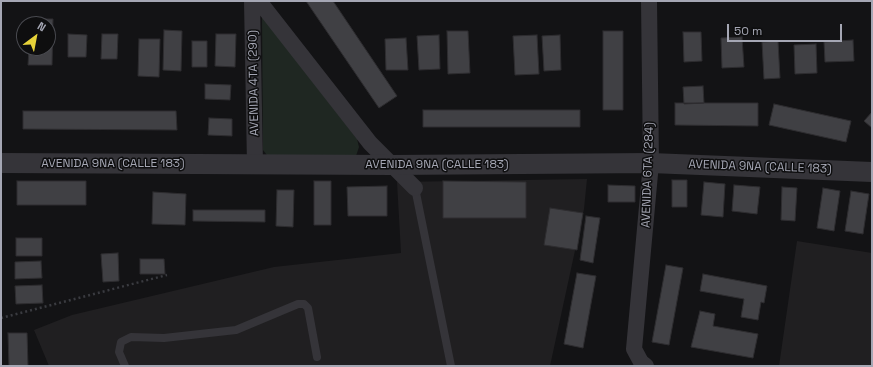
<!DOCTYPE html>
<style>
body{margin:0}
#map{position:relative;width:873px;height:367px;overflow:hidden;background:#131315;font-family:"Space Grotesk",sans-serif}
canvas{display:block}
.frame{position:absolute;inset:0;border:2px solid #a5a7b4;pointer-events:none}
.north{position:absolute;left:16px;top:16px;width:40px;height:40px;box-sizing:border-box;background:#0e0e0f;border:1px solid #4a4b51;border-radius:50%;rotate:32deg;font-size:11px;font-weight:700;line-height:16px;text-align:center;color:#a5a7b4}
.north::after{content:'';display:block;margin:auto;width:14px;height:18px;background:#e6d239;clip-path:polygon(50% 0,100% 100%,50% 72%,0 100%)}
.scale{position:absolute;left:727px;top:24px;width:115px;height:18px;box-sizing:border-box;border:2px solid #a5a7b4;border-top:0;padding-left:5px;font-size:12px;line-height:14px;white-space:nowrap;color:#a5a7b4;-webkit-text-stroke:3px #0e0e0f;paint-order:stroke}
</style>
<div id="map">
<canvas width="873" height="367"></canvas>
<div class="frame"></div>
<div class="north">N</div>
<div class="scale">50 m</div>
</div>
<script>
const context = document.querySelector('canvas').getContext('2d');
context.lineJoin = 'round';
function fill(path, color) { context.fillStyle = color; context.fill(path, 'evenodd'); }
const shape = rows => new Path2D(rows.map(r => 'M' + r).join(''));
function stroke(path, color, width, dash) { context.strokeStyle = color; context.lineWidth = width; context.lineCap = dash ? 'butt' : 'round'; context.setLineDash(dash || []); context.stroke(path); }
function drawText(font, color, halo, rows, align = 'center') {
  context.font = font + ' "Space Grotesk",sans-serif'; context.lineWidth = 3; context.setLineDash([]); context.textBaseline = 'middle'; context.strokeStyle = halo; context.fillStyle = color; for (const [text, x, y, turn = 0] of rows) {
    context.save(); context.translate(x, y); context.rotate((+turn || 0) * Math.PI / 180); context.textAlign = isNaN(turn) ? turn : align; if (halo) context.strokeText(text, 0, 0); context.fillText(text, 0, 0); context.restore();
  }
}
const built = shape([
 [587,179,584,209,550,366,49,366,34,330,72,315,274,267,401,253,397,182],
 [797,241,872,253,872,366,779,366]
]);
const green = shape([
 [262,16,357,139,359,147,356,156,269,158,263,150]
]);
const building = shape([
 [306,1,333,1,397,96,379,108,306,1],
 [29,19,53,19,52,65,28,65,29,48,48,48,48,24,29,24,29,19],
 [164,30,182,31,181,71,163,70,164,30],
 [447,31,468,31,470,73,448,74,447,31],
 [603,31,623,31,623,110,603,110,603,31],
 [683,32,701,32,702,61,684,62,683,32],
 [68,34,87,35,86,57,68,57,68,34],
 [102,34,118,34,117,59,101,59,102,34],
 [216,34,236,34,235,67,215,66,216,34],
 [439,35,440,69,419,70,417,36,439,35],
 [537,35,539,74,515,75,513,36,537,35],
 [560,35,561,70,544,71,542,36,560,35],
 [742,37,744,67,722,68,721,38,742,37],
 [406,38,408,70,386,70,385,39,406,38],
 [139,39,160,39,159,77,138,76,139,39],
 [853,40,854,61,825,62,824,42,853,40],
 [192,41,207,41,207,67,192,67,192,41],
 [778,41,780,78,764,79,762,42,778,41],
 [816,44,817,73,795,74,794,45,816,44],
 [205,84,231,85,230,100,205,99,205,84],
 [703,86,704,103,684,104,683,87,703,86],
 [675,103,758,103,758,126,675,125,675,103],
 [774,104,851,121,846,142,769,125,774,104],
 [423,110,580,110,580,127,423,127,423,110],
 [23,111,176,111,177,130,23,129,23,111],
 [872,112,872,128,864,121,872,112],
 [209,118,232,119,232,136,208,135,209,118],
 [672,180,687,180,687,207,672,207,672,180],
 [17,181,86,181,86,205,17,205,17,181],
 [314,181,331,181,331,225,314,225,314,181],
 [443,181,526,182,526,218,443,218,443,181],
 [704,182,725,184,723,217,701,215,704,182],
 [608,185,635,186,635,202,608,202,608,185],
 [734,185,760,187,757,214,732,211,734,185],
 [387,186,387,216,348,216,347,187,387,186],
 [782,187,797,188,795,221,781,220,782,187],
 [823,188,840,191,834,231,817,228,823,188],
 [277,190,294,190,293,227,276,226,277,190],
 [851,191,869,194,863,234,845,231,851,191],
 [153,192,186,194,185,225,152,224,153,192],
 [550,208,583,213,577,250,544,245,550,208],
 [193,210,265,210,265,222,193,221,193,210],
 [586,216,600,218,593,263,580,260,586,216],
 [16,238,42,238,42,256,16,256,16,238],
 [118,253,119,281,103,282,101,254,118,253],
 [140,259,164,259,165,274,140,274,140,259],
 [41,261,42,278,15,279,15,262,41,261],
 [666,265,683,268,669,345,652,342,666,265],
 [577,273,596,276,583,348,564,344,577,273],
 [703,274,767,286,764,303,761,302,758,320,741,317,744,299,700,291,703,274],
 [42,285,43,303,16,304,15,286,42,285],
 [700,311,715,314,713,326,758,334,753,358,691,347,700,311],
 [8,333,27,333,28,366,9,366,8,333]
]);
const path = shape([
 [1,318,167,275]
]);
const service = shape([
 [415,188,451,366],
 [125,366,119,352,121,342,131,337,164,338,236,330,298,304,304,304,308,308,317,357]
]);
const minor = shape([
 [252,1,255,165],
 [259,1,370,143,415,188],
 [646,366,641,362,634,349,651,163,649,1]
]);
const tertiary = shape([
 [1,163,392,165,651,163,872,172]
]);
const streetNames = [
 ["AVENIDA 4TA (290)",254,83,-91],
 ["AVENIDA 9NA (CALLE 183)",113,164],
 ["AVENIDA 9NA (CALLE 183)",437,165],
 ["AVENIDA 9NA (CALLE 183)",760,167,2],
 ["AVENIDA 6TA (284)",648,175,-88]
];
fill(built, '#201f21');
fill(green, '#1f2722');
fill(building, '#404044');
stroke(building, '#2e2d30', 1);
stroke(path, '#3a3b40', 2.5, [2, 3]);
stroke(service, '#353439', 8);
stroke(minor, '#353439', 16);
stroke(tertiary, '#353439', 20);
drawText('12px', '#a5a7b4', '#0e0e0f', streetNames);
</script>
